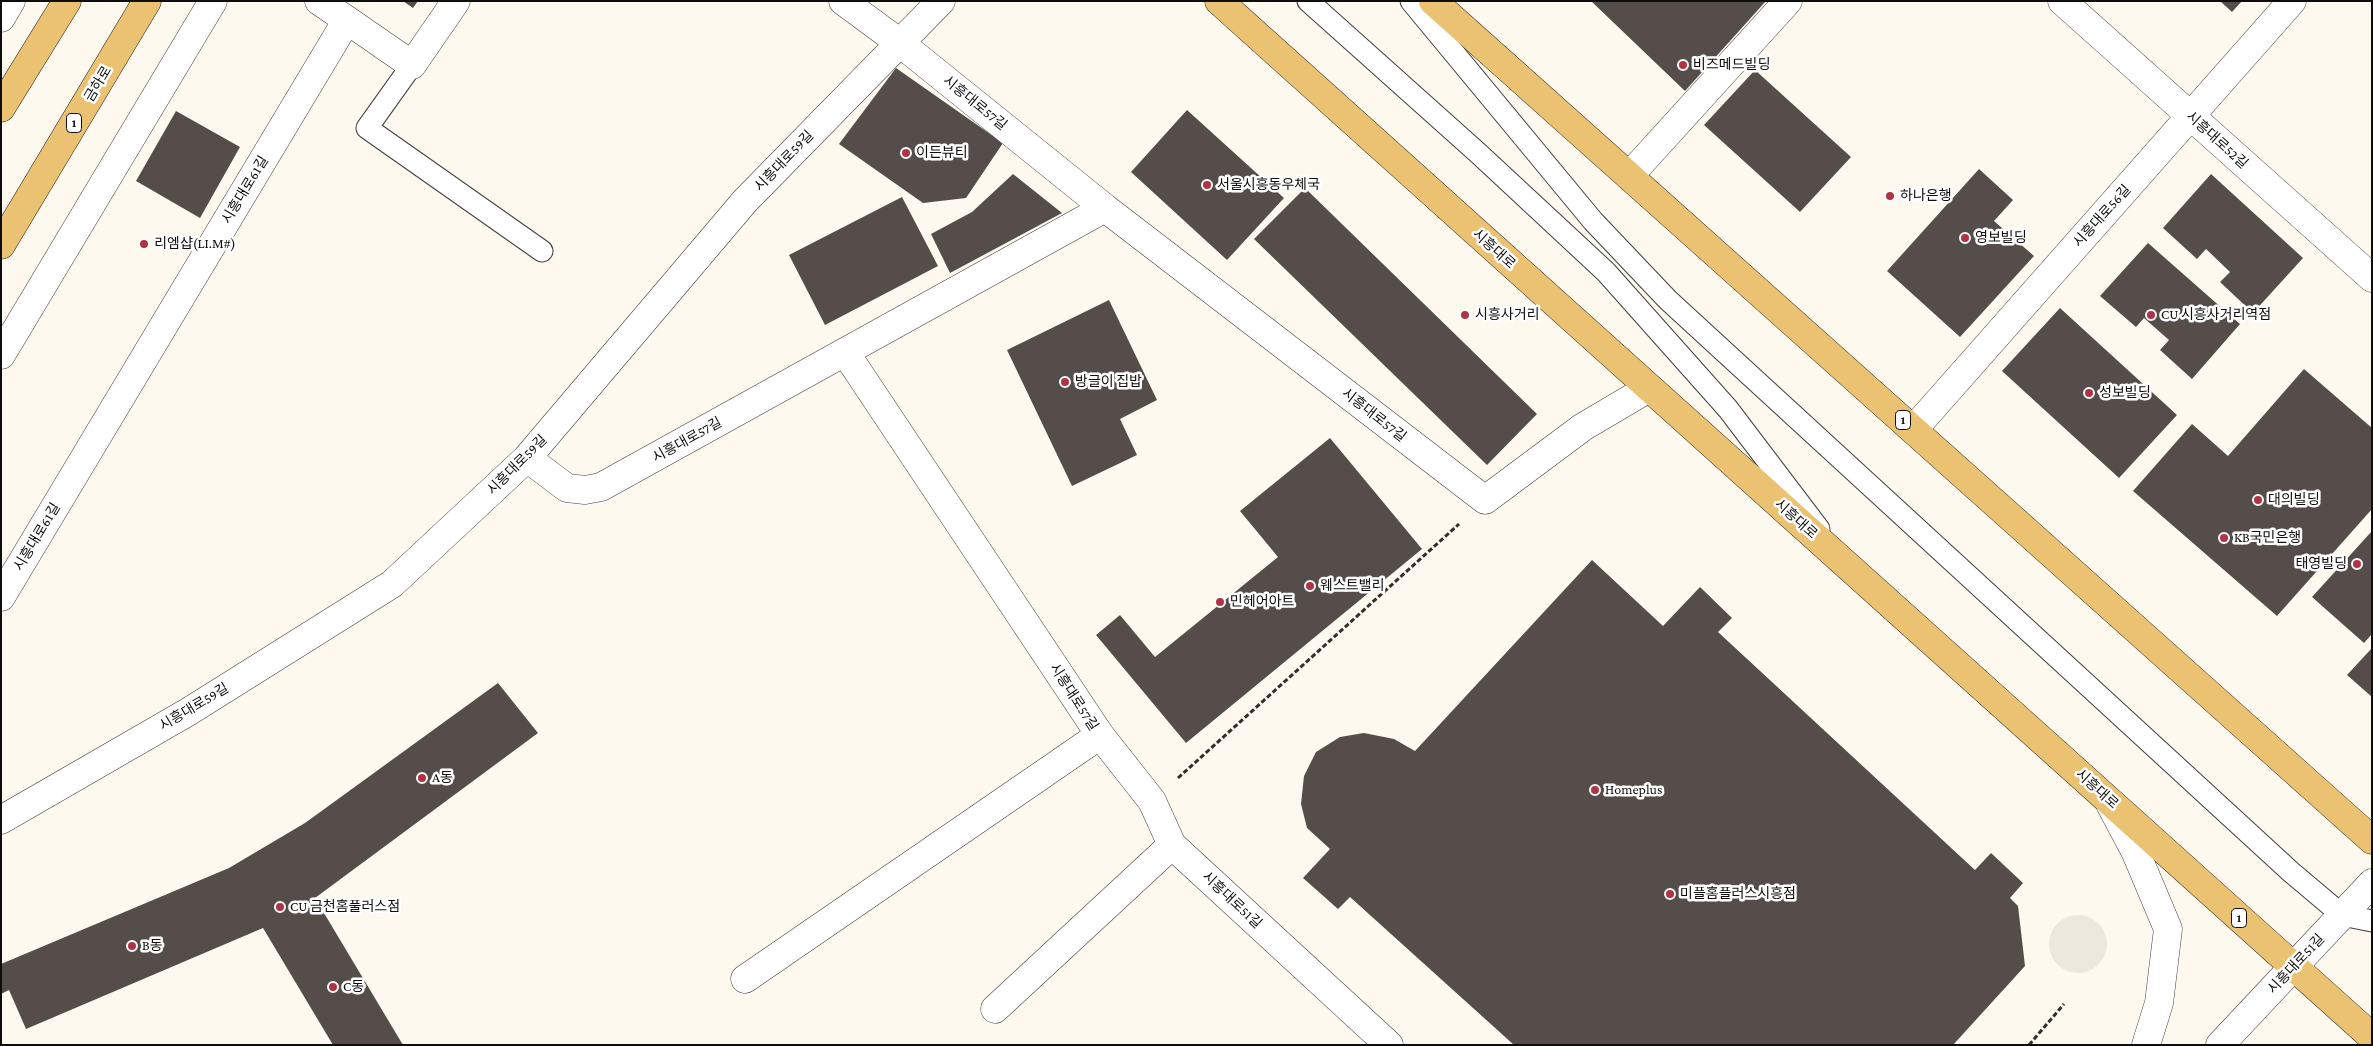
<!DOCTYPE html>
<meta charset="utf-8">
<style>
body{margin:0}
#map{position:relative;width:2373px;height:1046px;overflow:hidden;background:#fdf9ef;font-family:"Crimson Pro",serif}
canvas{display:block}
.frame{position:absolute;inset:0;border:2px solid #0d0d0d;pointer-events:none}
</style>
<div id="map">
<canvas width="2373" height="1046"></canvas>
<div class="frame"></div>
</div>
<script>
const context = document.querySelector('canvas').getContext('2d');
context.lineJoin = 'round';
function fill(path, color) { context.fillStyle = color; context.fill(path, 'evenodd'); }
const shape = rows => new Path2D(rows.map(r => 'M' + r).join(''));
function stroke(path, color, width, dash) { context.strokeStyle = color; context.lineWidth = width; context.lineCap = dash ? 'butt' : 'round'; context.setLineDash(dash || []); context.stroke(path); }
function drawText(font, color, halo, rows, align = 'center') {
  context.font = font + ' "Crimson Pro","Noto Sans KR",serif'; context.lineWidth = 5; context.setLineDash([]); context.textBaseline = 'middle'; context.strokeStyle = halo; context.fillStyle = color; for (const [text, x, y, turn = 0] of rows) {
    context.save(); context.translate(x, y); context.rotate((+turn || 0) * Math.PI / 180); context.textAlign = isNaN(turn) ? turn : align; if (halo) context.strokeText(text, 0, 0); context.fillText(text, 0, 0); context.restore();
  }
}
const plaza = shape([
 '2049 944a29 29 0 1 1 58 0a29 29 0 1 1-58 0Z'
]);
const building = shape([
 [403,1,418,1,413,8],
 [1591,1,1766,1,1685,91],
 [2220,1,2242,1,2232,12],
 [896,68,1003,143,966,198,923,203,839,144],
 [1755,70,1851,157,1800,212,1704,125],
 [1187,110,1284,198,1227,260,1131,172],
 [176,111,240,147,200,218,136,181],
 [1979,169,2013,200,1994,221,2034,256,1960,337,1887,271],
 [1013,174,1062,213,950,273,931,234,972,212],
 [2211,174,2303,258,2253,313,2220,282,2230,272,2206,249,2197,259,2163,228],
 [1305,188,1537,414,1487,465,1254,239],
 [902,197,938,266,825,325,789,255],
 [2148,243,2240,324,2192,379,2160,350,2169,340,2144,318,2136,327,2100,296],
 [1109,300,1157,400,1120,419,1137,455,1072,486,1007,350],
 [2060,308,2177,415,2119,478,2002,371],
 [2304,369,2372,428,2372,509,2277,616,2133,491,2192,424,2228,456],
 [1330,438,1422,549,1186,743,1096,635,1120,615,1155,657,1278,557,1240,511],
 [2372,531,2372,634,2364,643,2312,597],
 [1592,560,1663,626,1700,587,1732,618,1718,632,1975,870,1991,853,2023,883,2010,898,2018,906,2025,966,1953,1045,1514,1045,1350,897,1338,909,1303,878,1330,849,1307,828,1301,804,1304,776,1316,752,1340,737,1364,733,1394,739,1415,751],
 [2372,648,2372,697,2347,675],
 [498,683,538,733,315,898,403,1045,333,1045,263,928,26,1029,9,990,1,994,1,964,229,868,305,823]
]);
const path = shape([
 [1178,778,1459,524],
 [2029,1045,2064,1004]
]);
const lane = shape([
 [1308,1,1478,153,1606,272,1728,409,1819,529],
 [1411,1,1593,221,1668,300,2291,872,2342,915,2372,921],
 [412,65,367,128,542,251]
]);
const street = shape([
 [319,1,347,20],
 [843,1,900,43,1105,208,1485,500,1583,427,1649,388],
 [2062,1,2372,278],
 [1,18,11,1],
 [1629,176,1788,1],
 [845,352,1100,735,1152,801,1172,845,1389,1045],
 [1,355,213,1],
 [1913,430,2292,1],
 [527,458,567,488,585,490,601,487,1105,208],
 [1,597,347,20,412,65,456,1],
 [2110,804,2136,853,2168,929,2159,1003,2146,1045],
 [1,820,188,712,392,584,527,458,745,201,941,1],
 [745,979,1100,735],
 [995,1009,1172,845],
 [2220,1045,2372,883]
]);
const primary = shape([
 [1219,1,2372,1037],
 [1433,1,2372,840],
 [1,108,67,1],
 [1,245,147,1]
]);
const markers = [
 [1683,65,5,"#af3344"],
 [906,153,5,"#af3344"],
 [1207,185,5,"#af3344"],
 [1890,196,5,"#af3344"],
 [1965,238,5,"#af3344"],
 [144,244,5,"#af3344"],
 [1465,315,5,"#af3344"],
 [2151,315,5,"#af3344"],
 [1065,382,5,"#af3344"],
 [2089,393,5,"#af3344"],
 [2258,500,5,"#af3344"],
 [2224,538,5,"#af3344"],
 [2357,564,5,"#af3344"],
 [1310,586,5,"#af3344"],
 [1220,602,5,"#af3344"],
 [422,778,5,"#af3344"],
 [1595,790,5,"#af3344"],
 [1670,894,5,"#af3344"],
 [280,907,5,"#af3344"],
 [132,946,5,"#af3344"],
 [333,987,5,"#af3344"]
];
const shields = [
 [74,123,15],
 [1903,420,15],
 [2239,918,15]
];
const shieldNames = [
 ["1",74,123],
 ["1",1903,420],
 ["1",2239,918]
];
const poiNames = [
 ["비즈메드빌딩",1693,65],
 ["이든뷰티",916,153],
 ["서울시흥동우체국",1217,185],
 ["하나은행",1900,196],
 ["영보빌딩",1975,238],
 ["리엠샵(LI.M#)",154,244],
 ["시흥사거리",1475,315],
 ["CU 시흥사거리역점",2161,315],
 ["방글이 집밥",1075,382],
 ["성보빌딩",2099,393],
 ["대의빌딩",2268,500],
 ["KB국민은행",2234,538],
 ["태영빌딩",2347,564,"right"],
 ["웨스트밸리",1320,586],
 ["민헤어아트",1230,602],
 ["A동",432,778],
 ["Homeplus",1605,790],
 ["미플홈플러스시흥점",1680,894],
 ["CU 금천홈풀러스점",290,907],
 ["B동",142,946],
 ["C동",343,987]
];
const streetNames = [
 ["금하로",98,84,-59],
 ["시흥대로57길",975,103,39],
 ["시흥대로52길",2217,140,42],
 ["시흥대로59길",784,161,-46],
 ["시흥대로61길",245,190,-59],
 ["시흥대로56길",2102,216,-48],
 ["시흥대로",1494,249,42],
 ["시흥대로57길",1374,415,38],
 ["시흥대로57길",687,440,-29],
 ["시흥대로59길",517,465,-45],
 ["시흥대로",1796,519,42],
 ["시흥대로61길",37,537,-59],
 ["시흥대로57길",1074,697,57],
 ["시흥대로59길",194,707,-31],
 ["시흥대로",2097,789,42],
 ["시흥대로51길",1232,900,43],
 ["시흥대로51길",2296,964,-47]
];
fill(plaza, '#ede8de');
fill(building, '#554d4a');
stroke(lane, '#404040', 23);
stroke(street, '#404040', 29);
stroke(primary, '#1e1e1e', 29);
stroke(path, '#2f2f2f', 3, [5, 2.5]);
stroke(lane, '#fff', 21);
stroke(street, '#fff', 28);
stroke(primary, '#ebc271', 28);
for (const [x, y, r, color] of markers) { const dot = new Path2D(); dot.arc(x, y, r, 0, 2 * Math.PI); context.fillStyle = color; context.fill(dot); stroke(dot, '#fff', 2); }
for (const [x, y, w] of shields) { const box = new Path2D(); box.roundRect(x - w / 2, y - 9.5, w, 19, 4); context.fillStyle = '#fff'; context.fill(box); stroke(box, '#0d0d0d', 1); }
drawText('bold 12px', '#0d0d0d', null, shieldNames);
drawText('14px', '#0d0d0d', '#fff', poiNames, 'left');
drawText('14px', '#0d0d0d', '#fff', streetNames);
</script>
